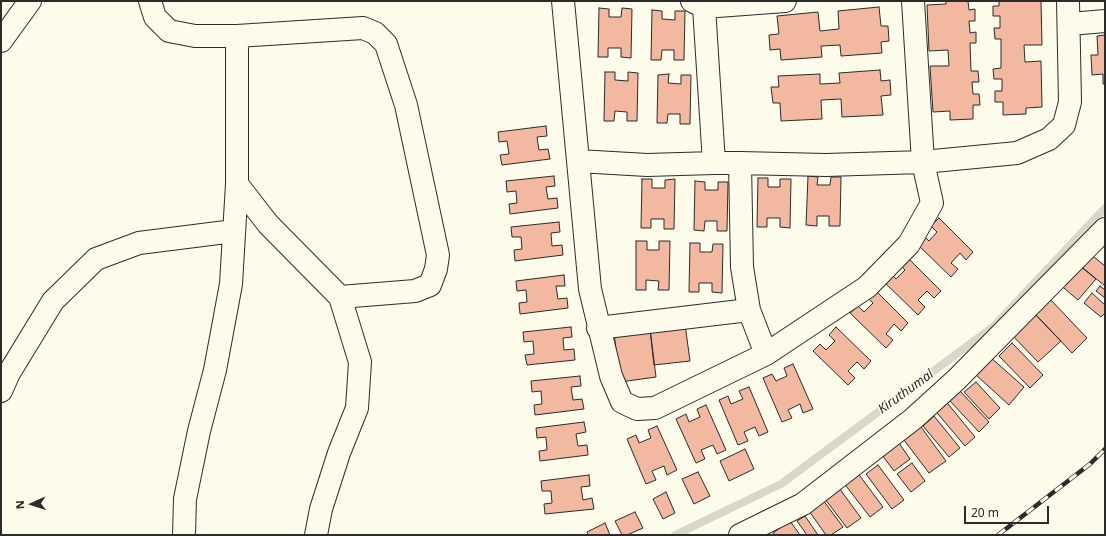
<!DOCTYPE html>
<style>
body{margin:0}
#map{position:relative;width:1106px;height:536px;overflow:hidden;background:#fdfbea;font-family:"Noto Sans",sans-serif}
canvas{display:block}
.frame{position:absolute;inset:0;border:2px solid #2b2b2b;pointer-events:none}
.north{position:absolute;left:12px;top:484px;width:40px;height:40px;-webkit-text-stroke:3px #fdfbea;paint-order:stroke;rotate:267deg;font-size:11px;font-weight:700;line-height:16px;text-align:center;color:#2b2b2b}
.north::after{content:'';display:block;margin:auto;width:14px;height:18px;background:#2b2b2b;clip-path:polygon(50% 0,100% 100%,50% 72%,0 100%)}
.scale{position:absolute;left:964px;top:506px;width:85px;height:18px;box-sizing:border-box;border:2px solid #2b2b2b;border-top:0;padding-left:5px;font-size:12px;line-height:14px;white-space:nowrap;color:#2b2b2b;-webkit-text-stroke:3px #fdfbea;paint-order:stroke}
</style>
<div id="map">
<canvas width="1106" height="536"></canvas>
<div class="frame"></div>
<div class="north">N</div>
<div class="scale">20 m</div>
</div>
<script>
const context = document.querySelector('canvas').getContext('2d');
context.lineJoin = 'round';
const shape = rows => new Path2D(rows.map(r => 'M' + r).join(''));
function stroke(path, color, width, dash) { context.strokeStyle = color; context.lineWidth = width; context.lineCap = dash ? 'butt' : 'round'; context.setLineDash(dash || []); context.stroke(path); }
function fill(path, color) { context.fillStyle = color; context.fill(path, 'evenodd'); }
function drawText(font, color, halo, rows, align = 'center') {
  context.font = font + ' "Noto Sans",sans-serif'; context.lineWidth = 3; context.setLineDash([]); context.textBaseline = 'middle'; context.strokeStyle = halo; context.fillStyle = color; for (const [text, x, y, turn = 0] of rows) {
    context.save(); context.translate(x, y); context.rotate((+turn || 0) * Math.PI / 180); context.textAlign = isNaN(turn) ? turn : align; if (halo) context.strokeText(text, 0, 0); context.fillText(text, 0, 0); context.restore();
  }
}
const stream = shape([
 [675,535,781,484,993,327,1105,208]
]);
const building = shape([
 [946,1,968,1,969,10,975,9,975,21,969,21,970,33,976,32,976,43,970,43,971,71,978,71,979,82,972,82,973,94,979,94,980,105,973,105,973,119,950,120,950,111,933,112,930,66,949,66,948,50,929,51,927,5,946,4,946,1],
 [999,1,1041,1,1042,45,1024,45,1025,62,1041,61,1042,107,1026,108,1026,114,1003,115,1003,102,995,102,995,91,1002,91,1002,79,994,79,993,69,1001,68,1001,39,995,39,994,28,1000,28,1000,16,993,16,993,6,999,6,999,1],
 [879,7,881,26,888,26,889,41,881,42,882,53,841,56,840,45,821,46,822,57,781,60,780,49,770,50,769,35,779,34,777,16,818,12,820,31,839,29,838,11,879,7],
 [599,8,609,9,609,17,621,17,622,8,632,9,631,58,621,57,621,48,608,48,608,57,598,57,599,8],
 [652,10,662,11,662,19,675,20,675,11,685,11,684,60,674,60,674,50,662,50,661,60,651,60,652,10],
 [1105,35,1105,84,1103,84,1103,74,1092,75,1091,55,1098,55,1097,36,1105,35],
 [880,70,881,81,890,80,891,95,881,96,883,115,842,117,841,99,821,100,822,119,781,121,780,103,773,103,771,87,779,87,778,76,820,74,820,84,840,83,839,73,880,70],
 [605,72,615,72,615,80,628,81,628,72,638,73,637,121,627,121,627,112,615,111,614,121,604,121,605,72],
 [669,74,668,83,681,84,681,75,691,75,690,124,680,124,680,114,668,114,667,123,657,123,658,75,669,74],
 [546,126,547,136,537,137,539,150,548,149,550,159,502,165,500,155,509,154,507,141,499,142,498,132,546,126],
 [554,176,555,186,546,187,548,199,557,198,558,208,510,214,509,204,517,203,516,191,507,192,506,181,554,176],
 [808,176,818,177,817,185,830,185,831,177,841,177,840,226,829,226,829,216,817,216,817,226,806,225,808,176],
 [758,178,768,178,768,187,780,187,780,179,791,179,790,228,780,227,780,218,767,218,767,227,757,227,758,178],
 [642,179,652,179,652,188,665,188,665,180,675,179,674,229,664,229,664,219,651,219,651,228,641,228,642,179],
 [695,181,705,182,705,190,718,190,718,182,728,182,727,231,717,231,717,221,705,221,704,231,694,230,695,181],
 [939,218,973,252,966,260,960,253,951,263,958,269,951,277,915,242,923,235,929,241,937,232,931,226,939,218],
 [559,222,560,232,551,233,552,246,562,245,563,255,515,261,514,250,522,249,521,237,512,237,511,227,559,222],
 [636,241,647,241,647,250,659,250,659,241,670,241,669,290,658,290,659,281,646,280,646,290,636,290,636,241],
 [690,243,700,243,700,252,712,252,713,244,723,244,722,293,712,292,712,283,699,283,699,292,689,292,690,243],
 [1088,252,1105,266,1105,286,1078,264,1088,252],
 [906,256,941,291,934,298,927,291,918,300,925,307,918,315,883,281,890,273,896,279,905,270,899,264,906,256],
 [1075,262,1096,279,1078,300,1058,283,1075,262],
 [564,275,565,286,556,286,558,299,567,298,568,308,520,314,519,303,527,302,526,290,517,291,516,281,564,275],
 [1100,286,1105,290,1105,298,1096,291,1100,286],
 [874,289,908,323,901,331,894,324,886,334,893,340,886,348,850,313,858,306,864,312,873,303,867,297,874,289],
 [1092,293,1105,305,1105,313,1101,317,1084,303,1092,293],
 [1049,298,1087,338,1072,353,1034,313,1049,298],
 [1034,313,1061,341,1038,362,1011,334,1034,313],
 [685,324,690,361,654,365,650,329,685,324],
 [571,327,572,337,563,338,564,350,574,349,575,360,527,365,525,355,534,354,533,341,524,342,523,332,571,327],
 [836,327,871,361,864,369,857,362,848,371,855,378,848,385,813,351,820,344,826,350,835,341,829,335,836,327],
 [650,329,656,377,620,382,614,333,650,329],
 [1012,343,1043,375,1030,388,999,356,1012,343],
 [990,357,1024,387,1009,405,975,374,990,357],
 [793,364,813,409,803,413,800,404,788,410,792,418,782,422,763,378,772,374,776,381,787,376,784,368,793,364],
 [580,376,581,386,571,387,573,400,582,399,584,409,535,415,534,405,542,404,541,391,532,392,531,381,580,376],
 [976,382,1000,408,989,419,964,392,976,382],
 [749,387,768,432,759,436,755,427,744,432,748,441,738,445,719,400,728,396,731,404,743,399,739,391,749,387],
 [960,391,989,422,979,432,950,401,960,391],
 [944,399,975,437,965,446,933,408,944,399],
 [706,405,726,450,717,454,713,445,701,450,705,459,696,463,676,419,686,414,689,422,700,417,697,409,706,405],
 [934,416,960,448,949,457,923,426,934,416],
 [584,422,586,432,576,434,578,446,587,445,588,455,540,461,539,451,547,450,546,437,537,438,536,428,584,422],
 [657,426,677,470,667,475,664,466,652,471,656,480,646,484,627,439,636,435,639,443,651,438,648,430,657,426],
 [921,427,946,461,929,473,904,440,921,427],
 [899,443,910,459,894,471,882,455,899,443],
 [745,449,754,469,729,481,720,461,745,449],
 [912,463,925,481,911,492,897,474,912,463],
 [878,465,904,500,892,509,866,474,878,465],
 [698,472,710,496,694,504,682,479,698,472],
 [857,472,883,507,870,517,843,482,857,472],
 [589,475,590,486,581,487,583,500,592,498,594,509,545,514,544,504,552,503,551,491,542,491,541,481,589,475],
 [839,488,861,518,847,528,825,499,839,488],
 [666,492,675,513,663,519,653,499,666,492],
 [823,500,843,527,831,535,826,535,809,511,823,500],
 [635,512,643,528,627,535,622,535,615,521,635,512],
 [805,516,818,535,807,535,797,521,805,516],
 [790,521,800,535,774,535,773,533,790,521],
 [605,523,610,535,588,535,587,532,605,523]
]);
const minor = shape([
 [150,1,155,17,169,31,195,36,237,36,363,28,375,33,386,44,406,105,438,255,436,269,430,285,415,291,340,297],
 [563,1,590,289,611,376,622,402,637,409,655,408,766,354,867,287,909,244,932,203,923,162,913,1],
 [692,1,704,7,714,163,740,163,742,267,749,310,766,354],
 [704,7,785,1],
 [1070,24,1105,21],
 [578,161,647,165,714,163],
 [740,163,826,165,923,162,1017,153,1049,139,1064,125,1070,102,1068,1],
 [237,184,268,224,340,297,360,362,357,408,339,453,321,509,316,535],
 [598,328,749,310],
 [1,391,9,373,53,301,96,259,139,243,234,231],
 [184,535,185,499,199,431,215,370,231,284,237,184,237,36],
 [740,535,803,504,913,419,956,380,1105,229]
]);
const primary = shape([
 [1,41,30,1]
]);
const rail = shape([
 [998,535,1090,464,1105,449]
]);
const waterNames = [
 ["Kiruthumal",906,392,-36]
];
stroke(stream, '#d8d7c9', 8);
fill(building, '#f2b8a0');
stroke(building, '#2b2b2b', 1);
stroke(minor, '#2b2b2b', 24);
stroke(primary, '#2b2b2b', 24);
stroke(minor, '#fdfbea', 22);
stroke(primary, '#fdfbea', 22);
stroke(rail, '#2b2b2b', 4.5);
stroke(rail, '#fdfbea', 3, [9]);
drawText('italic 13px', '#2b2b2b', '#fdfbea', waterNames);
</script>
